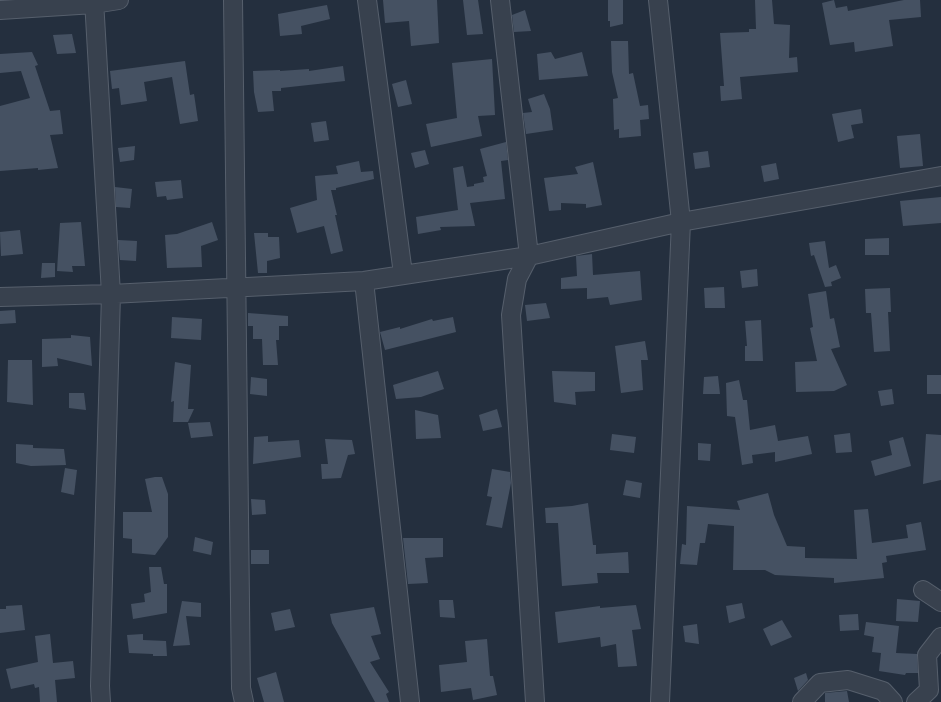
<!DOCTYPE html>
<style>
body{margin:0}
canvas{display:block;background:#242f3e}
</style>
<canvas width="941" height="702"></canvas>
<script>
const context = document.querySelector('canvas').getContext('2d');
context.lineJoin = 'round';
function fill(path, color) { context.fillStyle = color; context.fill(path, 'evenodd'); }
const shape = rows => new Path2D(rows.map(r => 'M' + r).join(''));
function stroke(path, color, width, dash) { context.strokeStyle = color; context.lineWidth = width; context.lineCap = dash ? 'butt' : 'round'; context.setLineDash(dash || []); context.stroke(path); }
const building = shape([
 [383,0,437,0,439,43,411,46,409,21,385,23],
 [463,0,478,0,483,34,467,35],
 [608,0,623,0,623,24,610,27,610,21,608,21],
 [755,0,772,0,774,24,790,25,789,58,797,57,798,72,740,77,742,99,721,101,720,86,724,86,720,33,749,32,749,29,756,29],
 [834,0,836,8,847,6,848,11,904,0,920,0,921,17,889,20,893,46,855,52,854,42,830,45,822,3],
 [327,5,330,19,301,26,302,34,280,36,278,14],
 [525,10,531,31,514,32,512,15],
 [72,34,76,53,57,54,53,35],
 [611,41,628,41,629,74,633,73,640,106,648,105,649,119,640,120,641,136,619,138,619,129,614,130,613,99,618,98,612,72],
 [32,52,38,65,35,66,50,111,60,110,63,134,50,135,58,168,38,170,38,168,0,171,0,106,30,98,21,71,0,73,0,54],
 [551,52,555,59,582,52,588,76,539,80,537,54],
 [492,59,495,115,478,116,482,136,431,147,426,124,457,118,452,63],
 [185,61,190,95,194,94,198,121,180,124,172,77,144,82,147,101,121,105,119,88,112,89,110,71],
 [343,66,345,81,281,88,281,91,272,91,274,111,258,112,254,92,253,71,280,70,280,71,309,69,309,71],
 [406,80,412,104,398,107,392,84],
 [544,94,550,109,553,130,526,134,523,113,532,112,528,99],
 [861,109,863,123,851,125,854,138,838,142,832,114],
 [326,121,329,140,314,142,311,123],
 [920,134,923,166,900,168,897,136],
 [506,142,508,160,501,161,505,199,470,203,475,226,440,227,441,230,418,234,416,217,458,210,453,168,463,166,467,187,474,186,474,184,484,182,483,177,487,176,480,149],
 [135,146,134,160,120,162,118,148],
 [425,150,429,164,415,168,411,153],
 [708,151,710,167,695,169,693,153],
 [359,161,361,172,373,171,374,179,336,188,336,190,331,190,337,215,335,215,343,251,331,254,324,226,297,233,290,208,317,200,315,176,338,174,336,166],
 [593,162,602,205,586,208,586,204,561,203,561,210,549,211,544,178,578,174,575,167],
 [776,163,779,179,764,182,761,166],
 [181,180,183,198,167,200,166,196,157,197,155,182],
 [115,187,132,189,130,208,116,207],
 [941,197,941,223,903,226,900,201],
 [81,222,85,266,72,266,73,272,57,271,60,223],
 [212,222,218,240,201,246,202,267,167,268,165,235,177,234],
 [20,230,23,254,1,256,0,232],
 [254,233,268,233,268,237,279,237,280,258,267,261,267,273,258,273],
 [889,238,889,255,865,255,865,239],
 [118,240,137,241,136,261,120,260],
 [825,241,829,268,836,265,841,278,831,282,832,286,825,287,814,255,811,256,809,243],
 [592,254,593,275,640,271,642,300,610,305,608,297,587,299,587,288,561,289,561,278,577,276,576,256],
 [42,263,55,263,55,277,41,278],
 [757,269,758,286,742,288,740,271],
 [724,287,725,308,705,308,704,288],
 [890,288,891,312,888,312,890,351,874,352,871,313,866,313,865,289],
 [826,291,830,319,834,318,840,347,831,349,847,385,834,391,796,392,795,362,817,361,810,328,813,327,808,294],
 [546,303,550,318,527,321,525,305],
 [15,310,16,323,0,324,0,311],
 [248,313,288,316,288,326,279,326,279,340,276,340,278,365,263,365,262,339,253,339,253,326,248,326],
 [172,317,202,319,201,340,171,338],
 [453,317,456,332,385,350,380,332,400,327,400,329,432,319,433,321],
 [761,320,763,361,745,361,745,346,747,346,745,321],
 [71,335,90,337,92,366,57,358,58,366,42,367,42,339,71,338],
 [645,341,648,360,641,360,643,390,621,393,615,346],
 [8,360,32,360,33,405,7,402],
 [175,362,191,365,188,409,194,409,188,422,173,422,174,401,171,402],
 [438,371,444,389,421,397,396,399,393,385],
 [552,371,595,372,595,391,575,392,576,405,554,402],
 [927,375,941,375,941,394,927,394],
 [718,376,720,394,703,394,704,377],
 [251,377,267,379,267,396,250,394],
 [739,380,743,400,747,400,750,430,775,425,778,441,808,436,812,454,775,462,775,452,752,455,753,463,742,465,735,417,727,416,726,383],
 [892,389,894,404,881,406,878,391],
 [69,393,84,393,86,410,69,408],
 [497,409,502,427,483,431,479,415],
 [415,410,438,415,441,438,416,439],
 [210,422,213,436,191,438,188,423],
 [850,433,852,452,836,453,834,435],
 [612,434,636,437,634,453,610,450],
 [926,434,941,435,941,480,923,484],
 [268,436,268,442,299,440,301,457,253,464,254,437],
 [903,437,911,466,875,476,871,461,892,455,889,441],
 [325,439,352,440,355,454,348,455,341,478,322,479,321,464,328,464],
 [698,443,711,444,710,461,698,460],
 [16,444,33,445,33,448,64,449,66,465,31,466,16,463],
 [65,468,77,470,74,495,61,492],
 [492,469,510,472,511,483,502,528,486,525,492,497,487,496],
 [155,477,162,477,168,494,168,537,155,555,132,553,132,539,123,538,123,512,152,512,145,479],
 [626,480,642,483,640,498,623,495],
 [768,493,774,515,787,546,805,547,805,558,857,559,854,510,868,509,872,543,908,538,906,525,921,522,926,550,886,556,887,562,882,563,884,578,834,583,834,578,775,575,765,570,733,570,734,526,708,524,705,543,700,543,697,565,680,564,682,544,686,545,687,506,740,510,737,501],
 [251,499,265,500,266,514,252,515],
 [588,503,593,545,596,545,596,554,628,552,629,573,597,573,598,583,562,586,558,523,546,523,545,508,572,506],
 [195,537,213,542,211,555,193,551],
 [403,538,443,538,443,557,425,558,428,583,408,584],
 [251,550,269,550,269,564,251,564],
 [149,567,161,567,164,584,167,584,167,613,133,619,131,604,145,602,144,594,151,592],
 [897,599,920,601,918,622,896,621],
 [439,600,453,600,455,618,440,617],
 [182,601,201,603,201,617,186,616,190,645,173,646],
 [742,603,745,618,729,623,726,606],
 [22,605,25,630,0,633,0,609,6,609,6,606],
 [636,605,641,629,632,630,637,666,618,667,616,644,601,647,600,637,558,643,555,612,600,606,600,608],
 [374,607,381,634,371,636,380,659,370,662,389,692,386,694,389,702,375,702,332,623,330,614],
 [290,609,295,627,275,631,271,613],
 [858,614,859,630,840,631,839,615],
 [782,620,792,637,771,646,763,629],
 [866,622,899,626,896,653,917,654,918,673,906,673,905,675,879,671,881,653,872,652,874,637,864,635],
 [697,624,699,644,685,642,683,626],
 [50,634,53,663,73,661,75,678,55,680,57,702,40,702,39,687,35,688,34,684,11,689,6,669,38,662,35,636],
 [143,634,143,640,166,641,167,656,153,656,153,654,129,653,127,635],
 [487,639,490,676,493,676,497,695,473,700,471,688,441,692,439,665,467,662,465,641],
 [276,672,284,702,264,702,257,678],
 [806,673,808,680,798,691,794,678],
 [847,691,849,702,825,702,825,693]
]);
const minor = shape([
 [94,0,111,294,100,686,101,702],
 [233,0,241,688,244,702],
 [367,0,403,274],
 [500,0,529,256,517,279,511,315,535,702],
 [658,0,681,222,660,702],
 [0,10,94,4,119,0],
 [364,281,410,702],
 [0,297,111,294,364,281,529,256,681,222,941,176],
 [923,590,941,602],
 [802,702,820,683,848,680,883,691,893,702],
 [916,702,929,690,927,655,941,637]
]);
fill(building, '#455162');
stroke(minor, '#565f6c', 20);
stroke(minor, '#38414e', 18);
</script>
